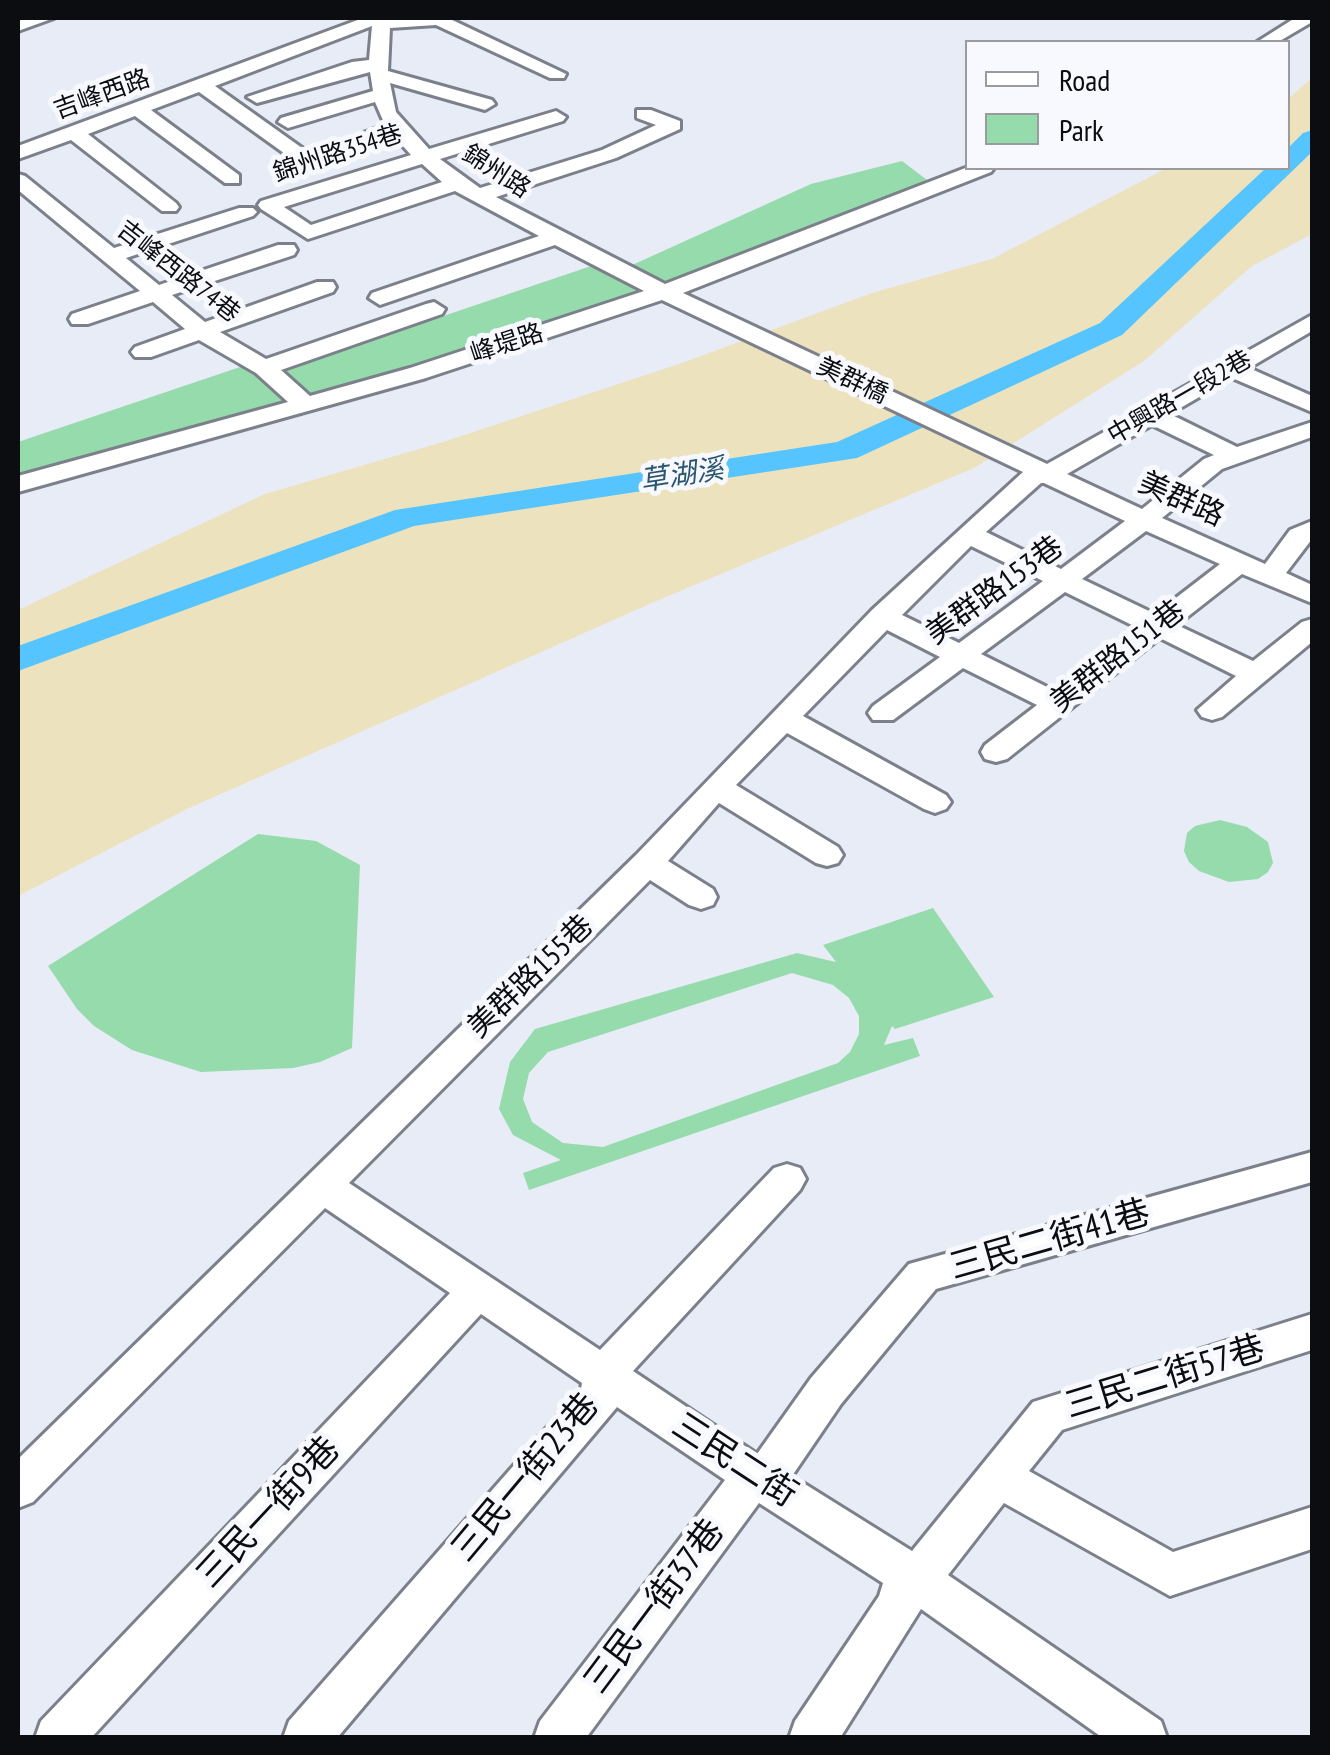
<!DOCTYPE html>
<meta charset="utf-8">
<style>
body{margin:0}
#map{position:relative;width:1330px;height:1755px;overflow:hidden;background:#e7ecf7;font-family:"PT Sans Narrow",sans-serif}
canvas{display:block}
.frame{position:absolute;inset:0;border:20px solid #0b0d11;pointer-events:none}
.legend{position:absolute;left:965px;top:40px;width:325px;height:130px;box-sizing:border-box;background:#f7f9fe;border:2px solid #999b9f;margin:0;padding:12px 18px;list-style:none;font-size:30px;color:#0b0d11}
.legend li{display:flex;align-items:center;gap:20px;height:50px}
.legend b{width:50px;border:2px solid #999b9f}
</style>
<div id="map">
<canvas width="1330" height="1755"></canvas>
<div class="frame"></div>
<ul class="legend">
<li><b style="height:12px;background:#fff"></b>Road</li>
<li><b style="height:28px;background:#95dbac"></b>Park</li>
</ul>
</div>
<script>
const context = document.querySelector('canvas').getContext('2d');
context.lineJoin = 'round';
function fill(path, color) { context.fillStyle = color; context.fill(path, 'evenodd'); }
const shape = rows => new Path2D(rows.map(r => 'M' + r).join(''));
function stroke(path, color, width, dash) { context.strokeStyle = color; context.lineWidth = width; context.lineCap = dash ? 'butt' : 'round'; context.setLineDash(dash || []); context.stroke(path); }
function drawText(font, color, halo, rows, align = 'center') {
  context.font = font + ' "PT Sans Narrow","Noto Sans TC",sans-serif'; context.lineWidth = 10; context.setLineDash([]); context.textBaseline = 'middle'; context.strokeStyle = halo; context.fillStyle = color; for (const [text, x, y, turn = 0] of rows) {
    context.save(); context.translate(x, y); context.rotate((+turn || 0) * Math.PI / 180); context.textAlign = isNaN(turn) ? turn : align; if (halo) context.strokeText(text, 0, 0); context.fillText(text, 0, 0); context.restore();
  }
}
const green = shape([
 [902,161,931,183,669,285,630,266,811,184],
 [597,264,648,294,311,397,281,371],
 [243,366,291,402,18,479,18,442],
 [1220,820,1247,827,1268,842,1273,863,1268,872,1258,879,1229,882,1199,871,1189,862,1184,851,1187,833,1195,826],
 [258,834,316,841,360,865,352,1048,320,1062,293,1068,201,1072,132,1050,94,1026,77,1009,48,966],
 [933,908,994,997,895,1029,892,1026,884,1045,913,1038,920,1056,529,1190,523,1173,561,1160,513,1135,499,1109,510,1062,535,1029,797,953,836,962,823,945],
 [792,973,833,985,849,998,859,1016,859,1034,850,1052,838,1063,603,1147,563,1143,532,1122,523,1099,529,1073,548,1052]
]);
const sand = shape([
 [1312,78,1312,234,1252,266,1144,361,974,468,654,602,187,809,18,896,18,610,265,494,443,442,682,363,872,293,992,259,1167,168,1288,168,1288,99]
]);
const river = shape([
 [1312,130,1312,152,1122,335,857,458,414,526,18,671,18,646,395,510,837,442,1100,323,1266,168,1288,168,1288,148,1303,133,1312,130]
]);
const minor = shape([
 [28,18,54,18,18,31,18,21,28,18],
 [363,18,448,18,566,74,564,78,550,78,436,25,390,28,388,71,492,100,495,104,485,110,390,83,396,112,429,149,556,111,566,117,563,121,440,159,480,188,602,150,656,125,637,118,637,110,651,110,680,121,680,129,616,158,496,197,665,284,968,167,994,168,991,172,683,293,1047,464,1312,315,1312,331,1249,368,1312,396,1312,412,1232,378,1170,414,1237,447,1312,422,1312,437,1222,469,1162,518,1265,564,1290,530,1312,521,1312,539,1286,573,1312,585,1312,603,1242,574,1177,625,1253,661,1302,622,1312,619,1312,642,1222,717,1212,720,1202,717,1197,710,1236,676,1160,638,1007,759,996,762,985,759,981,752,985,745,1037,705,963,668,893,720,873,720,868,713,873,706,940,657,887,630,803,716,946,795,951,802,946,809,935,813,924,809,787,733,736,785,838,847,843,855,838,863,827,866,816,863,719,803,668,861,713,889,717,897,713,905,701,909,689,905,650,880,349,1183,600,1350,774,1168,787,1164,800,1168,806,1179,800,1190,633,1371,757,1454,811,1378,909,1264,1312,1152,1312,1182,936,1289,841,1404,792,1476,912,1551,1033,1402,1312,1314,1312,1350,1062,1430,1029,1471,1173,1552,1312,1507,1312,1549,1170,1596,1004,1503,948,1575,1161,1721,1167,1738,1103,1738,921,1609,840,1738,789,1738,795,1721,879,1596,883,1583,759,1503,586,1738,534,1738,540,1721,725,1480,617,1407,337,1738,283,1738,289,1721,581,1389,582,1383,481,1314,91,1738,35,1738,41,1721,450,1293,325,1208,33,1502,18,1508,18,1459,636,855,872,610,1023,472,662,300,426,378,18,492,18,476,288,402,256,373,199,340,151,357,135,357,131,352,135,347,185,329,153,302,88,324,72,324,69,319,72,314,140,291,18,190,18,174,25,176,114,248,239,208,253,208,257,212,253,216,126,258,159,285,278,245,294,245,297,250,294,255,172,295,205,322,317,282,333,282,336,287,333,292,220,332,266,359,426,304,434,302,445,309,442,314,281,370,310,396,410,368,644,291,555,245,380,305,369,298,372,293,539,236,455,191,308,239,261,209,258,205,261,201,411,155,393,135,338,152,328,146,385,125,375,102,288,128,278,122,281,118,373,91,370,72,257,103,247,97,352,62,369,60,372,26,215,86,309,153,309,161,295,161,199,92,151,110,239,175,239,183,225,183,135,116,88,134,176,203,179,207,176,211,162,211,71,140,18,159,18,146,363,18],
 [422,164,442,182,311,225,284,207,422,164],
 [1152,425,1214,455,1204,459,1142,509,1067,474,1152,425],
 [1041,483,1044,483,1125,521,1061,569,986,532,1041,483],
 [1146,531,1220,564,1155,614,1082,579,1146,531],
 [971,546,1043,581,959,643,902,615,971,546],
 [1065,592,1138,628,1055,691,981,654,1065,592],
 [1295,18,1312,18,1312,22,1278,42,1257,42,1295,18]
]);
const farStreetnames = [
 ["吉峰西路",102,95,-20],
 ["錦州路354巷",338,154,-18],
 ["錦州路",496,172,33],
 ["吉峰西路74巷",178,272,38],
 ["峰堤路",507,344,-18],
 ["美群橋",852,381,25],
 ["中興路一段2巷",1180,398,-30]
];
const farWaternames = [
 ["草湖溪",682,476,-9]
];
const streetNames = [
 ["美群路",1181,500,24],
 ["美群路153巷",995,591,-36],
 ["美群路151巷",1118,657,-38],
 ["美群路155巷",531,977,-44]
];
const nearStreetnames = [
 ["三民二街41巷",1050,1241,-16],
 ["三民二街57巷",1165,1378,-17],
 ["三民二街",734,1461,33],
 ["三民一街23巷",526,1478,-50],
 ["三民一街9巷",269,1513,-47],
 ["三民一街37巷",655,1607,-53]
];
fill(green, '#95dbac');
fill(sand, '#ece2bd');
fill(river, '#56c4fe');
stroke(minor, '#7b808a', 6);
fill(minor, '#fff');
drawText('25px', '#0b0d11', '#f7f9fe', farStreetnames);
drawText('italic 28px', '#29566e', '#f7f9fe', farWaternames);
drawText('30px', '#0b0d11', '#f7f9fe', streetNames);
drawText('35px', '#0b0d11', '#f7f9fe', nearStreetnames);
</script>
